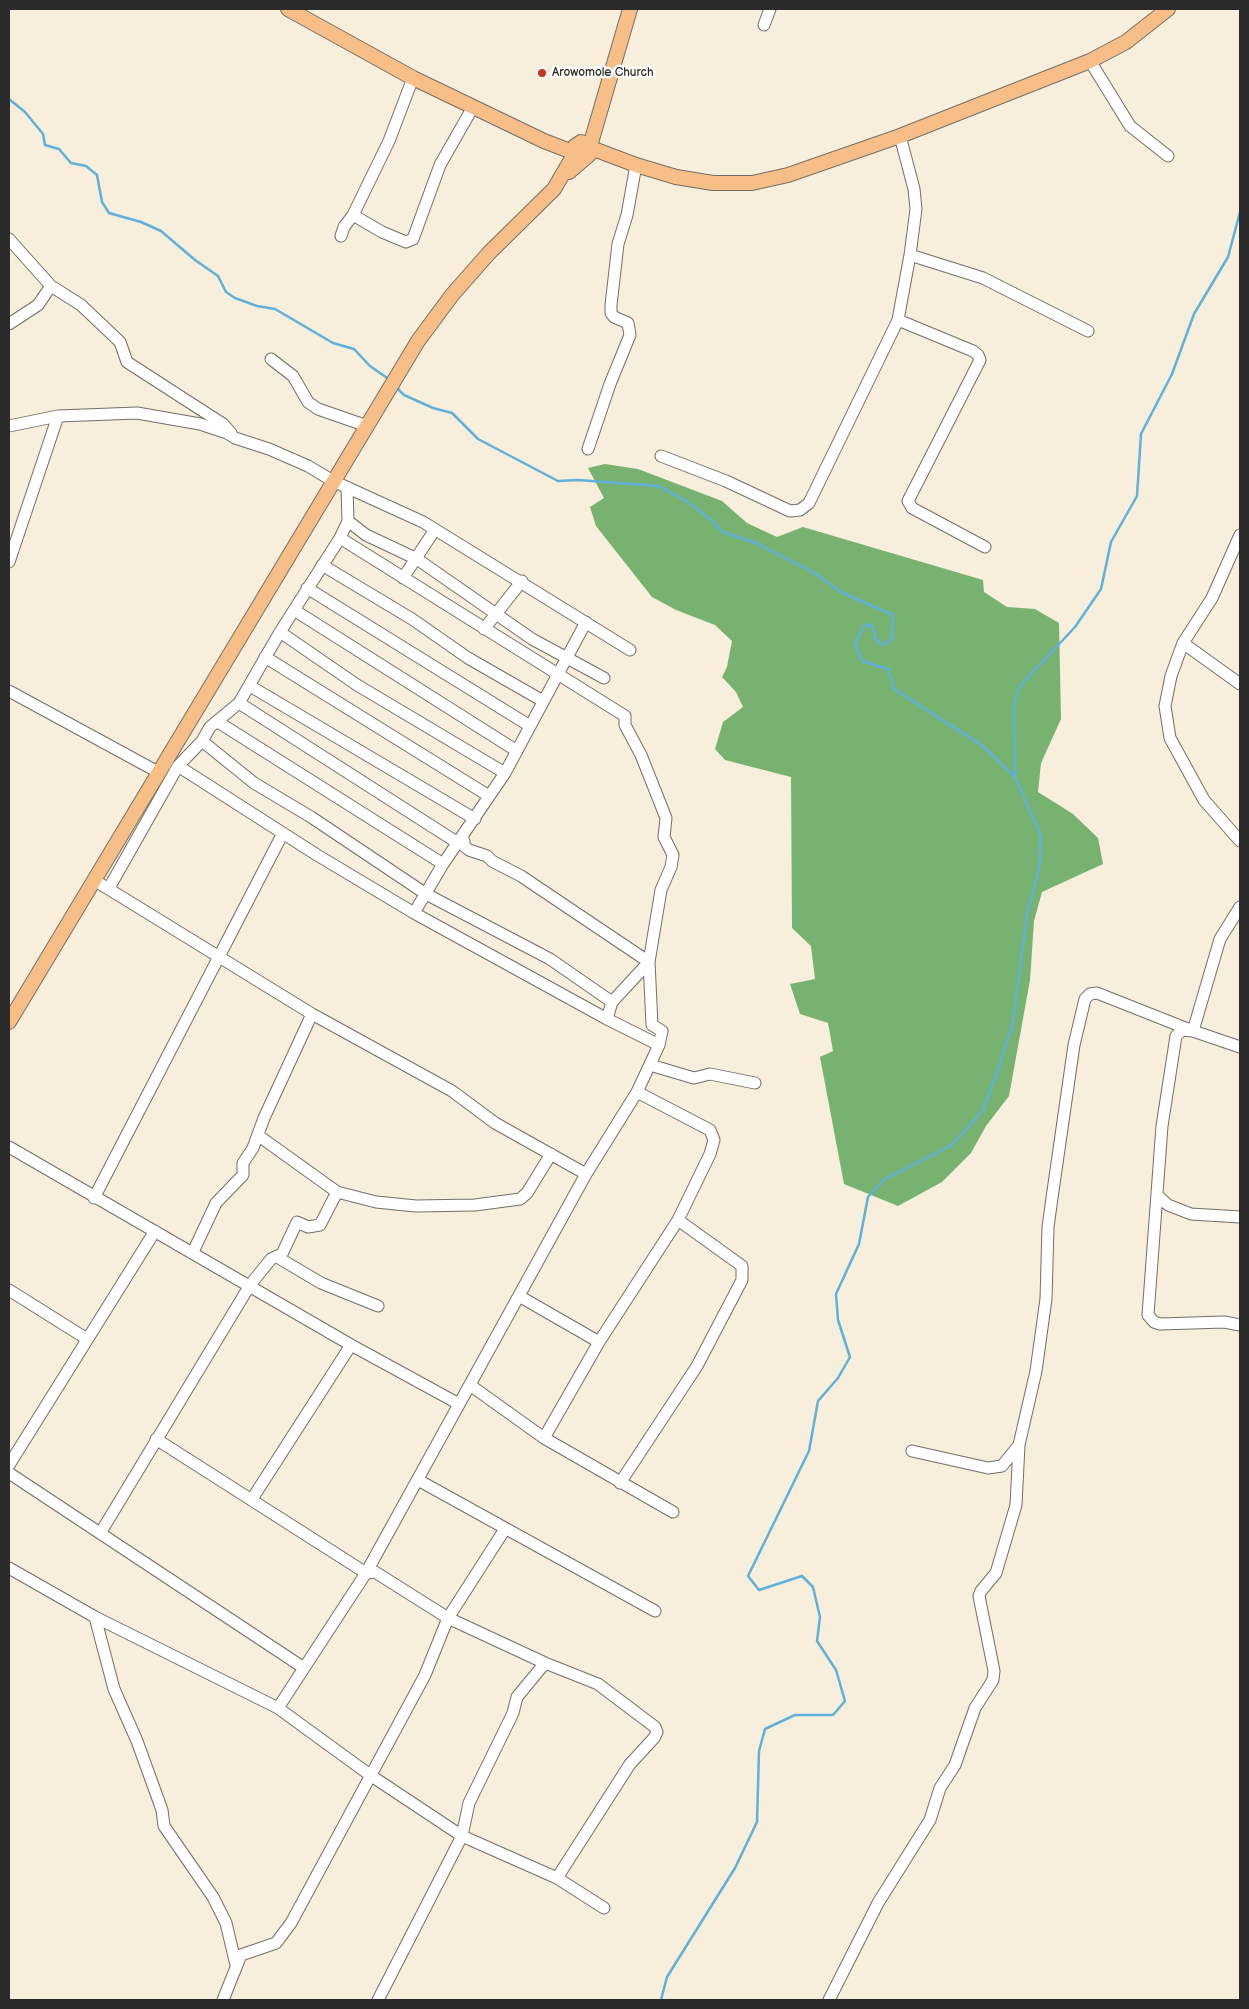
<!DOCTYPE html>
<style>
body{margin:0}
#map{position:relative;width:1249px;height:2009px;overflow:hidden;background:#f7eedc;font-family:"Balsamiq Sans",sans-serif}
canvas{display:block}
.frame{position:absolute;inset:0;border:10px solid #2b2b2b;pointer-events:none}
</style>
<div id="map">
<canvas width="1249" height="2009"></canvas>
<div class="frame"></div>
</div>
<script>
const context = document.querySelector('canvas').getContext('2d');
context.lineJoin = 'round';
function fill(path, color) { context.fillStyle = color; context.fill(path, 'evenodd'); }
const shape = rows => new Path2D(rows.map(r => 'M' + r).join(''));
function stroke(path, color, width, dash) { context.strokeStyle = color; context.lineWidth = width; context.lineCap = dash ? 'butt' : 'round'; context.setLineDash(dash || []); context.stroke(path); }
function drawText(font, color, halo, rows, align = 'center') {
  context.font = font + ' "Balsamiq Sans",sans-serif'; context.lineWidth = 5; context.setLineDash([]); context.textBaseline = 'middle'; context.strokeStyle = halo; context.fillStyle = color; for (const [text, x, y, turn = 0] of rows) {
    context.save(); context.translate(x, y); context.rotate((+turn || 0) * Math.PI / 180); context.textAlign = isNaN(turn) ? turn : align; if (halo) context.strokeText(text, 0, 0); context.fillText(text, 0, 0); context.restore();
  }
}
const forest = shape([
 [605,464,638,469,722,501,747,523,777,537,803,527,983,580,984,592,1007,607,1035,609,1059,623,1061,719,1041,763,1038,792,1073,814,1098,838,1103,864,1042,892,1034,921,1030,980,1009,1096,986,1126,971,1153,942,1182,898,1206,844,1184,820,1057,833,1051,828,1023,800,1014,790,984,815,979,811,946,792,928,791,777,725,760,715,749,723,722,743,707,736,692,722,677,727,667,732,641,715,625,676,610,652,597,596,526,590,507,604,498,588,468]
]);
const stream = shape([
 [9,99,25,112,43,134,45,145,59,149,71,163,86,166,97,175,102,202,109,213,141,222,161,231,195,260,218,276,226,292,235,298,257,306,275,309,333,343,354,349,370,366,390,380],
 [395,386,404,395,433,408,452,413,478,439,558,481,578,480,659,486,686,501,709,518,723,532,756,543,813,572,841,592,893,615,892,639,882,645,875,638,873,627,865,624,855,644,862,661,888,669,894,689,983,746,1014,776],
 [661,2000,667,1977,735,1868,757,1822,759,1751,765,1729,795,1715,833,1715,845,1701,836,1670,817,1641,820,1617,813,1587,802,1576,759,1590,748,1576,809,1451,818,1401,838,1378,850,1357,838,1320,836,1294,859,1244,868,1197,885,1179,952,1145,983,1110,998,1070,1013,1022,1027,914,1039,869,1041,836,1015,777,1014,704,1019,687,1075,627,1101,589,1111,542,1137,496,1141,434,1172,374,1194,314,1228,257,1240,212]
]);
const minor = shape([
 [764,25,770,9],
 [1090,61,1130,126,1168,156],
 [353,215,382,232,406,242,413,239,440,165,473,107],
 [341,236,344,227,353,215,389,141,413,78],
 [9,239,51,286,81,305,120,342,127,362,223,424,231,433],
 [910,255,983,278,1088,331],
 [898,320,973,351,978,355,980,360,908,501,912,508,985,547],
 [9,324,38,305,51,286],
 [271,359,293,376,308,402,318,409,367,426],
 [9,426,58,416,137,413,200,424,227,433,235,438,269,449,308,466,333,481,423,522,630,650],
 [588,449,610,384,630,335,628,323,614,317,611,313,611,305,618,244,627,215,636,165],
 [661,456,726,481,790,511,800,510,809,503,898,320,910,255,916,209,914,189,900,136],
 [348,521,366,535,417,559,532,639,604,678],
 [1240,535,1212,598,1183,643,1171,676,1165,706,1170,738,1204,800,1240,841],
 [340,538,625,716,625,725,641,755,666,818,664,837,673,855,671,867,661,890,649,962,612,1002,607,1019],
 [9,562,58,416],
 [322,565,412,619,468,658,543,701],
 [403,578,434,531],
 [307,588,530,726],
 [294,610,517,751],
 [484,629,522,581],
 [280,632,357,685,505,773],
 [1183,643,1240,684],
 [265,657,489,796],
 [250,686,475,819],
 [9,691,158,772],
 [239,703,458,843,464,841,464,846,469,850,487,856,492,861,521,876,649,962,652,1025,662,1031,659,1045,637,1092,586,1174,366,1573,278,1708],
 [218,722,443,864],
 [202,741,254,783,311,817,426,894,550,959,612,1002],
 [178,766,317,855,414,913,607,1019,659,1045],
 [94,880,312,1014,452,1091,495,1123,586,1174],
 [109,888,178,766,202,741,210,727,239,703,280,632,340,538,348,521,347,487],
 [1240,907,1220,939,1193,1031,1182,1030,1176,1036,1162,1126,1148,1315,1154,1322,1160,1324,1224,1322,1240,1325],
 [414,913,443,864,505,773,586,622],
 [650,1065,694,1078,710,1074,755,1083],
 [259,1136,337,1192,376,1202,416,1206,475,1205,520,1199,527,1193,551,1154],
 [9,1147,351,1345,459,1404],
 [1158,1196,1168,1205,1191,1214,1240,1217],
 [94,1198,283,833],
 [193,1252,216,1203,243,1175,243,1163,253,1148,264,1118,312,1014],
 [277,1257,321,1283,378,1306],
 [9,1290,87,1339],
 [519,1296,599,1342],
 [470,1385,544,1438,673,1512],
 [544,1438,599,1342,678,1220,710,1154,714,1140,710,1130,637,1092],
 [156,1439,366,1573,375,1572,448,1618,545,1663,598,1684,655,1727,657,1732,654,1738,630,1764,557,1878],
 [912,1451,988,1468,1002,1466,1019,1445,1036,1371,1046,1299,1048,1227,1052,1198,1074,1045,1085,999,1090,994,1097,993,1193,1031,1240,1047],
 [9,1465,155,1231],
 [9,1473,304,1668],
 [418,1480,655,1611],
 [620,1483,697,1366,742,1280,742,1266,678,1220],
 [252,1499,351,1345],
 [101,1532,250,1285,271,1259,282,1254,297,1222,308,1227,320,1225,337,1192],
 [9,1568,95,1617,278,1708,370,1775,462,1836,557,1878,604,1908],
 [95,1617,114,1689,137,1741,162,1810,164,1826,213,1897,226,1923,236,1965],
 [223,2000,241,1955,276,1943,291,1923,425,1675,448,1618,505,1529],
 [378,2000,462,1836,469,1803,513,1713,517,1697,545,1663],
 [829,2000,878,1903,930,1820,940,1788,955,1765,975,1708,993,1680,994,1671,979,1596,981,1591,996,1573,1016,1505,1019,1445]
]);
const major = shape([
 [288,9,413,78,544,141,575,153],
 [590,146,630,9],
 [591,148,636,165,676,177,713,183,752,183,788,175,900,136,1090,61,1126,42,1168,9],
 [569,172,590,154,590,146,581,142,575,146,575,153,577,156,585,158],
 [9,1022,418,341,452,295,489,253,554,189,575,153]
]);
const markers = [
 [542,73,5,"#c8321e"]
];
const poiNames = [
 ["Arowomole Church",552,73]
];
fill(forest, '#78b270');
stroke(stream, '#5fb1da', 2.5);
stroke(minor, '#726f69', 13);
stroke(major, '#726f69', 16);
stroke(minor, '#fff', 11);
stroke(major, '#f7be88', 14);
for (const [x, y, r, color] of markers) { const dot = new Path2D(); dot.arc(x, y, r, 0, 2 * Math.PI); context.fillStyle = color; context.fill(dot); stroke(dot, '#fdfcf7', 2); }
drawText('12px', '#2b2b2b', '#fdfcf7', poiNames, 'left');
</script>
